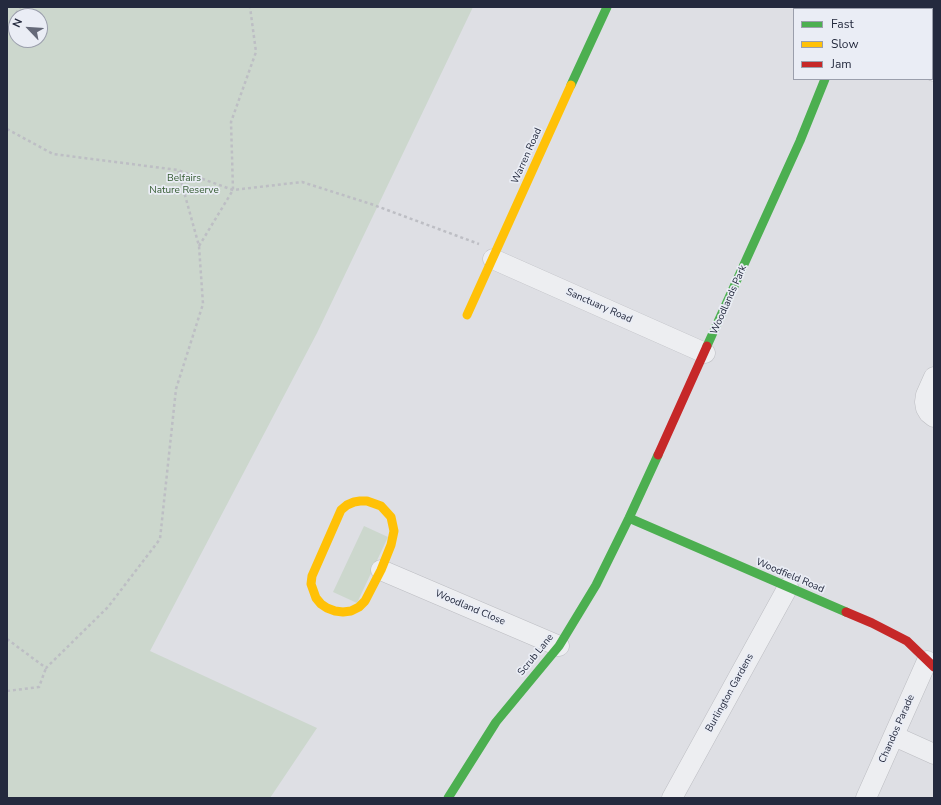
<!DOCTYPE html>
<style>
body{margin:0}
#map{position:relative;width:941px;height:805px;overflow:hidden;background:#dedfe4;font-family:"Nunito Sans",sans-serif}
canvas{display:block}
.frame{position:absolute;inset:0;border:8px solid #242a3e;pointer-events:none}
.legend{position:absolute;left:793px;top:8px;width:140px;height:72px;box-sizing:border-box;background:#eaedf5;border:1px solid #9b9fac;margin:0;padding:5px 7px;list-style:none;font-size:12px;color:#242a3e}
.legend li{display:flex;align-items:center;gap:8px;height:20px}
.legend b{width:20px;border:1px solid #9b9fac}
.north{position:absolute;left:8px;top:8px;width:40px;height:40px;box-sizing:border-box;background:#eaedf5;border:1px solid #9b9fac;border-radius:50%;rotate:295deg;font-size:11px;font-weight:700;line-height:16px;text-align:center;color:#242a3e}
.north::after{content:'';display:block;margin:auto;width:14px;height:18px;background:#656978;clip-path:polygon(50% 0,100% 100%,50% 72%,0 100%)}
</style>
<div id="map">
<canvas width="941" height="805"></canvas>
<div class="frame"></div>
<ul class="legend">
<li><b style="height:5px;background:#4caf50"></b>Fast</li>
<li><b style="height:5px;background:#ffc107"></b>Slow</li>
<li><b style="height:5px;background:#c62828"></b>Jam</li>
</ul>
<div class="north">N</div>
</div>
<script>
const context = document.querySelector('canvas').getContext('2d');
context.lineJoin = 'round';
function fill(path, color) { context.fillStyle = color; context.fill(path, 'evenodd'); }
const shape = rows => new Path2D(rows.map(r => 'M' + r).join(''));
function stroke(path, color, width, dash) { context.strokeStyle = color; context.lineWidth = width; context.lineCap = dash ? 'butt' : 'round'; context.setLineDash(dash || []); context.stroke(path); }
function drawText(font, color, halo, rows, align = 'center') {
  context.font = font + ' "Nunito Sans",sans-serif'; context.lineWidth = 3.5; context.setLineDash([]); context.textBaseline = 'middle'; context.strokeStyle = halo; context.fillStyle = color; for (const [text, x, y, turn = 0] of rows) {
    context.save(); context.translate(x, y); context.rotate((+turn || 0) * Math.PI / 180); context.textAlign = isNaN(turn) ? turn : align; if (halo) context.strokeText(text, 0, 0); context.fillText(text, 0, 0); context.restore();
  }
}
const green = shape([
 [7,7,473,7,317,333,150,651,317,728,270,798,7,798],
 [16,16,40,16,40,40,16,40],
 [364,526,388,537,357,603,333,592]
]);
const path = shape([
 [7,29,20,7],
 [7,129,53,154,178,170,233,190,302,182,371,204,479,244],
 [199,246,233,190,231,122,256,52,250,7],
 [7,639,46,668,108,607,160,539,176,389,203,304,199,246,178,170],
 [7,691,39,687,46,668]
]);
const street = shape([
 [911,7,916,9],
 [854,9,854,7],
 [932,16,934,17],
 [932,70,934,71],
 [493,259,705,353],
 [934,377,926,395,925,402,926,408,929,413,934,417],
 [381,570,559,646],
 [894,736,934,754],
 [672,798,788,587],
 [866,798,927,661]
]);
const fast = shape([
 [571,85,607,7],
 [707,346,800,141,825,79],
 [629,518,846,612],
 [448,798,496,722,559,646,596,585,629,518,658,455]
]);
const slow = shape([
 [467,315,571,85],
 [360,501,367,501,381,506,391,517,394,531,391,545,381,570,365,601,359,607,351,611,343,612,335,611,327,608,321,604,316,598,311,584,312,576,341,510,347,505,354,502,360,501]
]);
const jam = shape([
 [658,455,707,346],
 [846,612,872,623,907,641,934,667]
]);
const streetNames = [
 ["Warren Road",527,156,-66],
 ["Woodlands Park",729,300,-66],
 ["Sanctuary Road",599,306,24],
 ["Woodfield Road",790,576,23],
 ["Woodland Close",470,608,23],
 ["Scrub Lane",536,655,-51],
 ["Burlington Gardens",730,693,-61],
 ["Chandos Parade",897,729,-66]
];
const parkNames = [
 ["Belfairs",184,179],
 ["Nature Reserve",184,191]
];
fill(green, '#ccd7cd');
stroke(street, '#bcbdc2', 21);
stroke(path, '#bdbec4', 2.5, [3, 3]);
stroke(street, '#edeef1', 20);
stroke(fast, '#4caf50', 9);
stroke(slow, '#ffc107', 9);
stroke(jam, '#c62828', 9);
drawText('10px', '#242a3e', '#eaedf5', streetNames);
drawText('10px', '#335a30', '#eaedf5', parkNames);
</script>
